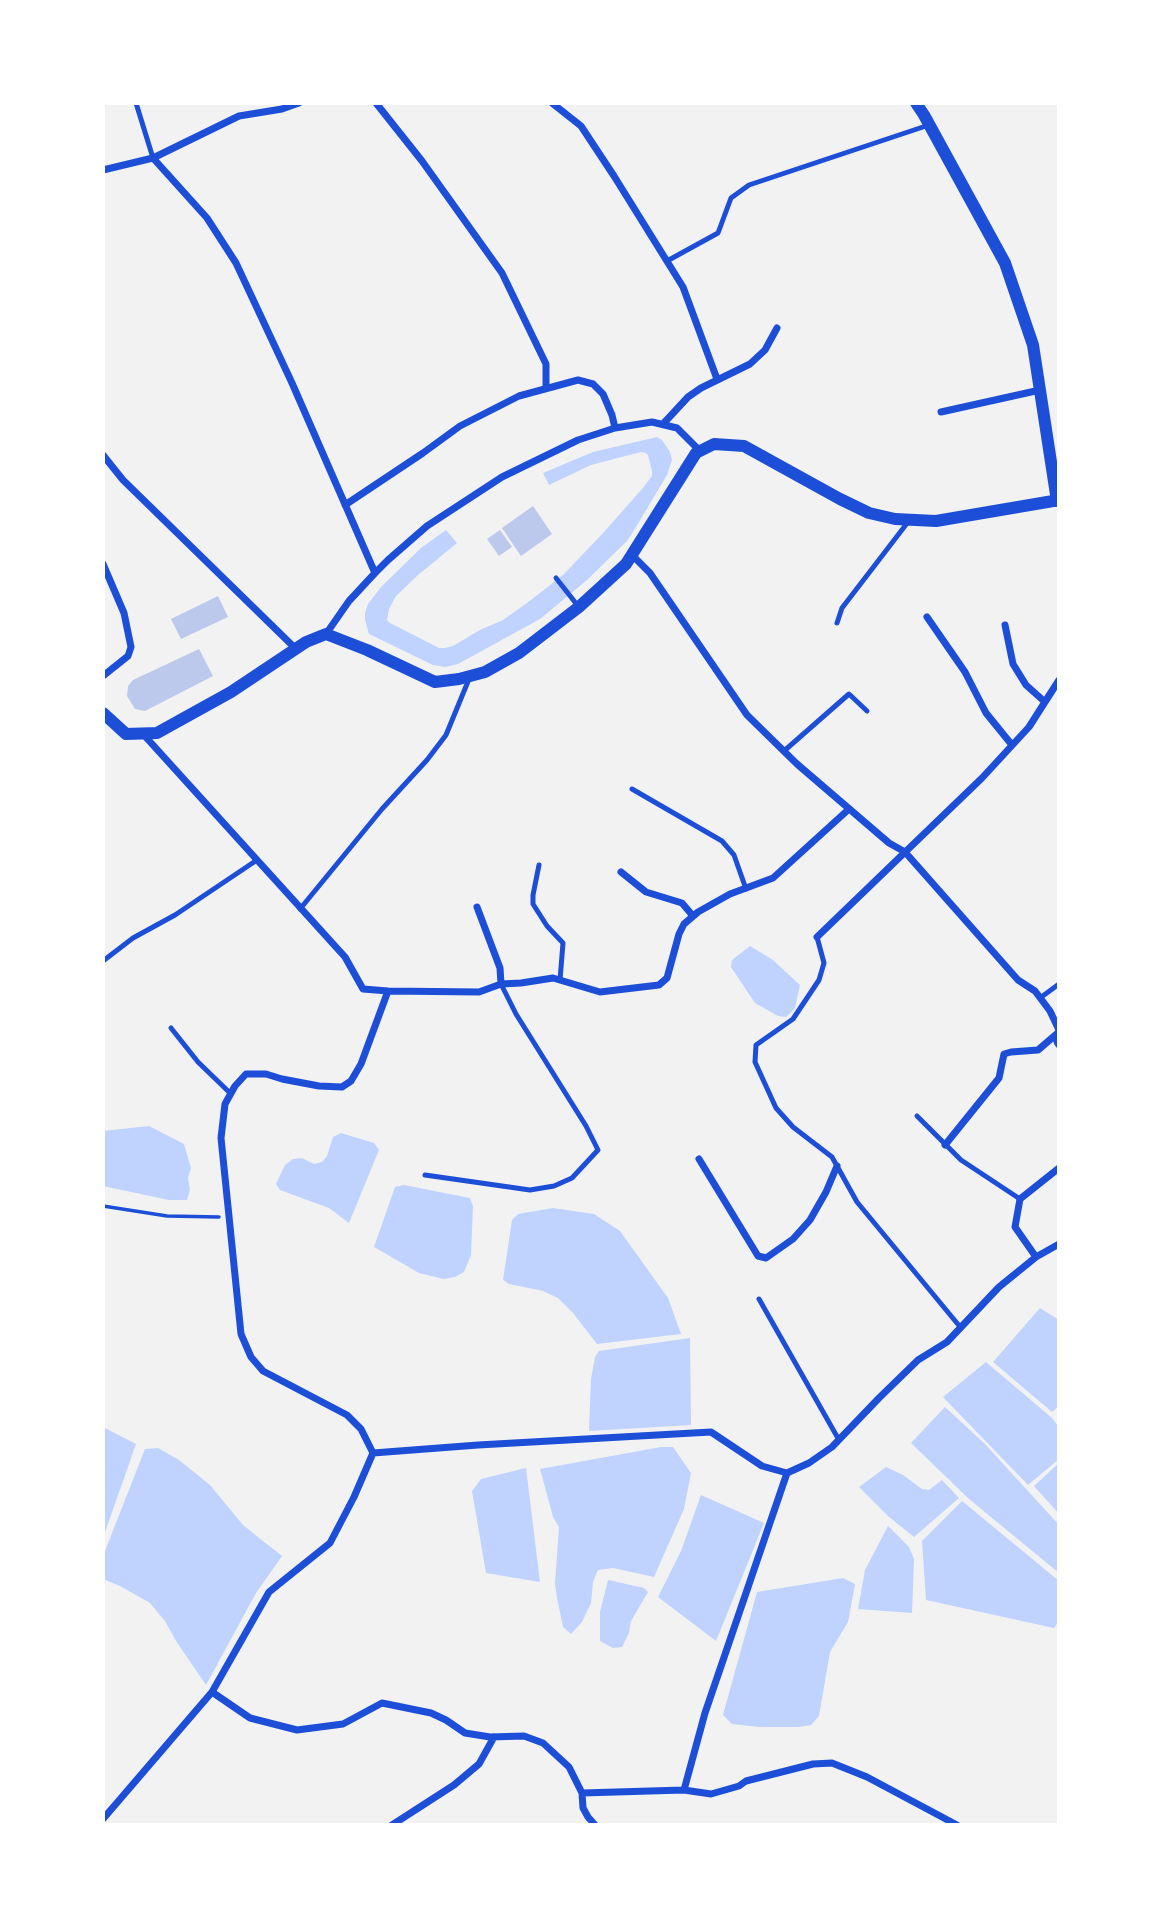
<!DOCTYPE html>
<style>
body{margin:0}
#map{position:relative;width:1162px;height:1928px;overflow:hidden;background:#f2f2f2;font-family:Ubuntu,sans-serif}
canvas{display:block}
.frame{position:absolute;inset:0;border:105px solid #fff;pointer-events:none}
</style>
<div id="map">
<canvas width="1162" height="1928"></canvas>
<div class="frame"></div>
</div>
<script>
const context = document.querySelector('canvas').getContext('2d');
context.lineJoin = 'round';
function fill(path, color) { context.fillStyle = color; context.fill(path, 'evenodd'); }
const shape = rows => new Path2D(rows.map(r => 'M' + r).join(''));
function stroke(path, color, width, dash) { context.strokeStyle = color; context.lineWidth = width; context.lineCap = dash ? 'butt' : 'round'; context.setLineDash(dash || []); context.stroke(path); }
const water = shape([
 [657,437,662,440,670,452,672,460,667,475,636,527,627,541,587,580,540,619,458,664,445,667,433,665,369,634,365,620,365,613,368,604,381,587,421,548,446,530,457,543,417,576,396,596,389,609,387,620,390,623,439,648,445,648,453,646,480,630,503,620,531,600,564,574,604,532,642,489,652,476,652,471,648,455,646,453,641,452,591,465,549,485,543,473,593,452],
 [750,946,773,960,800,985,795,1008,786,1017,778,1016,755,1003,731,967,732,960],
 [149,1126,184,1144,191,1168,188,1178,190,1190,187,1200,169,1200,103,1186,103,1131],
 [341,1133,374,1143,379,1150,349,1223,329,1208,280,1190,276,1184,285,1165,293,1159,302,1158,314,1164,322,1162,327,1156,333,1137],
 [404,1185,470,1198,473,1206,471,1255,464,1272,455,1277,444,1279,419,1273,374,1247,395,1187],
 [553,1208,594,1214,620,1231,668,1298,681,1334,597,1344,573,1313,558,1298,543,1291,509,1284,503,1280,512,1220,518,1214],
 [1040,1308,1059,1320,1059,1406,1052,1412,993,1362],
 [690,1338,691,1425,589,1431,591,1379,595,1357,599,1351],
 [986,1362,1052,1418,1059,1427,1059,1459,1028,1485,943,1397],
 [945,1407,984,1443,1059,1525,1059,1573,969,1499,911,1443],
 [103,1427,136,1444,103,1538],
 [661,1447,673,1447,691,1473,684,1509,654,1577,613,1568,598,1570,593,1582,591,1603,582,1622,571,1634,563,1627,557,1598,555,1584,559,1527,553,1517,540,1469],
 [158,1448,179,1460,210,1485,243,1525,282,1556,256,1593,206,1685,176,1641,165,1621,150,1603,120,1586,103,1579,103,1556,145,1449],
 [1059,1463,1059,1514,1034,1486],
 [886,1467,903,1475,922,1489,929,1490,942,1480,959,1498,914,1537,888,1516,859,1487],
 [526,1468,540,1582,486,1573,472,1491,481,1479],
 [701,1495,764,1523,716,1641,658,1597,681,1551],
 [962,1501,1059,1581,1059,1621,1054,1628,926,1600,922,1541],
 [888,1526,909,1547,914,1559,912,1613,858,1609,865,1570],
 [843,1578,855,1584,848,1622,830,1652,819,1716,811,1725,799,1727,760,1727,732,1724,723,1715,757,1592],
 [608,1580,644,1588,648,1592,631,1621,629,1633,622,1647,613,1648,600,1641,600,1612]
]);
const building = shape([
 [533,506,552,534,521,556,502,528],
 [500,530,512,547,499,556,487,539],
 [218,596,228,617,181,639,171,619],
 [199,649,213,676,145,711,135,709,127,696,128,686,133,680]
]);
const path = shape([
 [103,1206,167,1216,219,1217]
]);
const service = shape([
 [136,103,153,158],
 [667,261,718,233,731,198,749,185,929,125],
 [556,578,578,606],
 [837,623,842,608,908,522],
 [784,751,849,694,867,711],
 [632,789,722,841,734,855,746,889],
 [539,865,533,895,533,904,547,926,563,943,560,980],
 [300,909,382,809,427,760,446,735,469,679],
 [817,937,824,963,819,980,793,1019,756,1045,755,1062,776,1108,793,1127,832,1157,857,1202,961,1328],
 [103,961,133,938,175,915,257,860],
 [1040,998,1059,984],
 [171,1028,198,1062,230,1093],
 [917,1116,961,1160,1020,1199],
 [425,1175,530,1190,554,1186,572,1178,598,1150,586,1126,516,1014,501,984],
 [759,1299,839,1440]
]);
const minor = shape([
 [376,103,422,161,502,273,546,364,546,388],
 [552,103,581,126,614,176,683,287,717,379],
 [153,158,207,218,236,263,292,383,375,573],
 [103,170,153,158,239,116,282,109,299,103],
 [941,412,1040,390],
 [663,424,688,397,701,388,750,364,765,350,777,328],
 [103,455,123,480,296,649],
 [345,505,423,453,460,426,519,396,578,380,593,384,603,394,612,415,615,428],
 [632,555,650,573,747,715,797,764,889,843,905,852,1018,980,1035,991,1050,1011,1059,1030],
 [103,564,124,613,131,647,128,656,103,676],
 [927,617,965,672,986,713,1012,745],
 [1005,625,1013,664,1026,685,1045,702],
 [326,634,349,601,375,573,388,560,427,526,502,477,578,440,615,428,652,422,677,428,700,451],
 [143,734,345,957,363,989,388,991,479,992,501,984,521,983,553,978,600,992,659,985,667,978,679,934,684,924,698,912,730,894,773,878,849,809],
 [621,872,646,892,682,903,693,916],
 [477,907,500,968,501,984],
 [817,937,982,778,1029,727,1059,680],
 [1059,1035,1057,1042,1059,1045],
 [945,1145,999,1078,1004,1054,1011,1052,1038,1050,1059,1032],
 [699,1159,758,1256,766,1258,793,1239,810,1220,826,1192,837,1166],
 [1036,1257,1015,1227,1020,1199,1059,1168],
 [373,1453,478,1445,711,1432,762,1466,787,1473,809,1463,832,1447,879,1398,918,1360,947,1342,999,1287,1036,1257,1059,1244],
 [212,1692,250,1718,297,1730,343,1724,382,1703,431,1713,446,1720,465,1733,490,1737,524,1736,543,1743,569,1767,582,1793,583,1808,588,1817,595,1825],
 [684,1790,705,1713,787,1473],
 [582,1793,684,1790,711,1794,739,1786,746,1781,813,1764,832,1763,867,1777,957,1825],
 [103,1819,212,1692,269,1592,330,1543,354,1497,373,1453,361,1429,347,1415,263,1371,251,1357,241,1334,221,1138,225,1104,235,1086,246,1074,266,1074,282,1079,319,1086,342,1087,351,1081,361,1064,388,991],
 [392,1825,454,1785,479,1764,494,1737]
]);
const tertiary = shape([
 [916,103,924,115,1005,263,1033,345,1057,501],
 [103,713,126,734,157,733,231,692,306,642,326,634,367,650,435,682,459,679,485,672,519,653,579,607,626,564,696,453,714,444,744,446,840,499,869,513,895,519,936,521,1059,500]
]);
fill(water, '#bfd3fe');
fill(building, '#bdc9ec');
stroke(path, '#1d4ed8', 3.5);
stroke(service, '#1d4ed8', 5);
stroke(minor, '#1d4ed8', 7);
stroke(tertiary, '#1d4ed8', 12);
</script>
